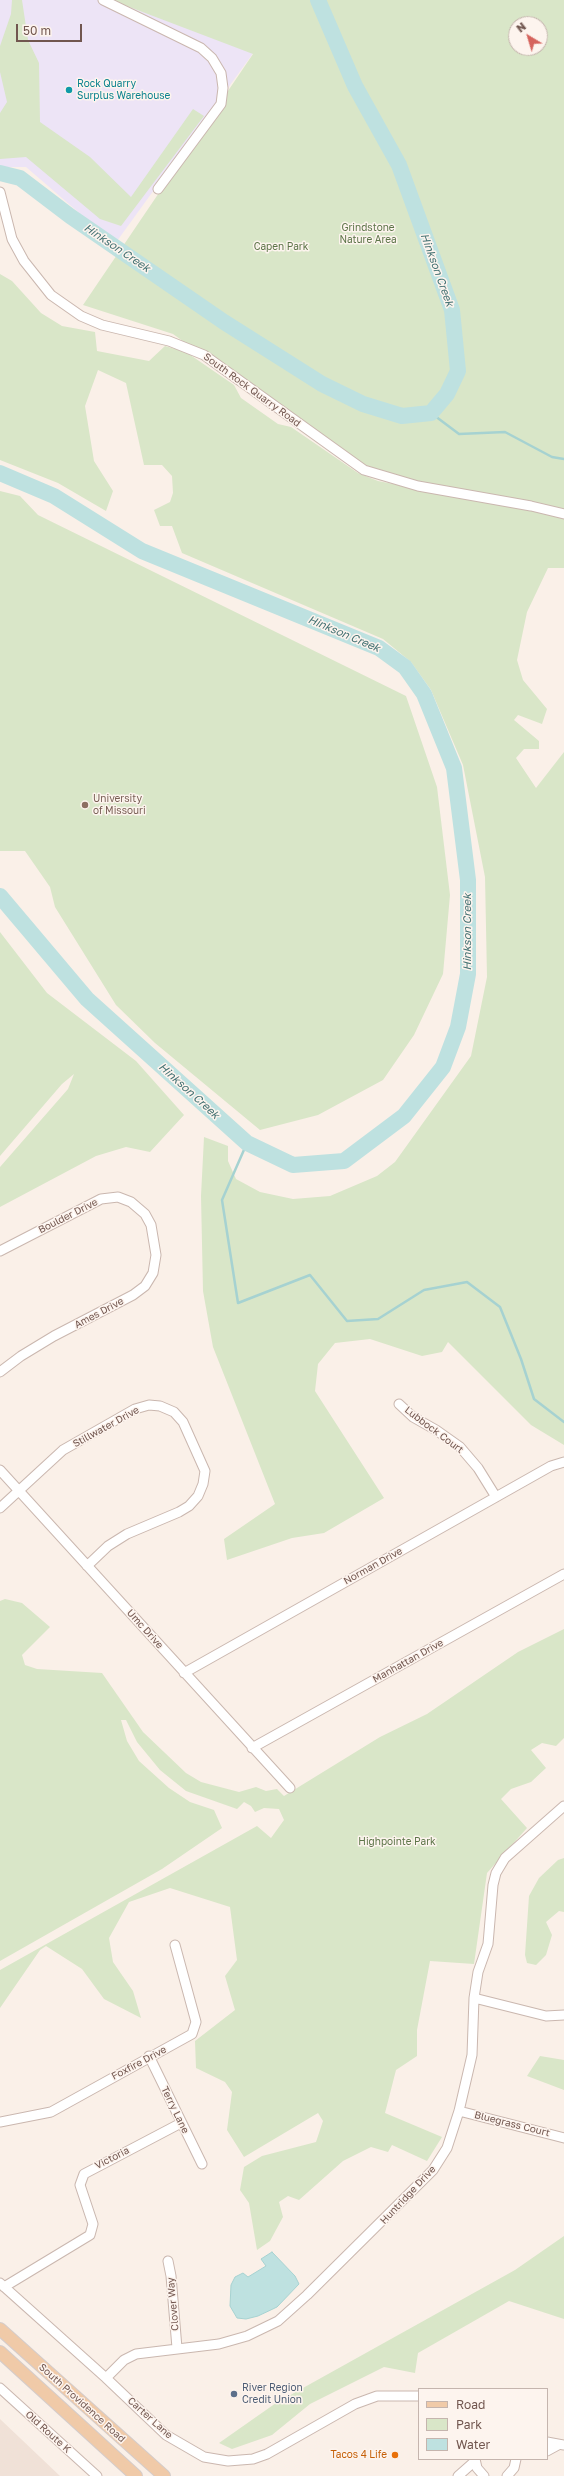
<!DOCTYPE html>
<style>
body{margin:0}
#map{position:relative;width:564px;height:2476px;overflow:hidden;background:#faf0e8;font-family:"Golos Text",sans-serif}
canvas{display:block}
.legend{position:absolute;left:418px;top:2388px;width:130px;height:72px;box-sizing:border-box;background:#fdf4ee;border:1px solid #c5b5ae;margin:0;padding:5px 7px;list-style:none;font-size:12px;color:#71564f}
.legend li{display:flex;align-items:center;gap:8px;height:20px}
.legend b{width:20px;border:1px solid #c5b5ae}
.north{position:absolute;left:508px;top:16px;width:40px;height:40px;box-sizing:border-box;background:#fdf4ee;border:1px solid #c5b5ae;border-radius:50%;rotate:322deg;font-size:11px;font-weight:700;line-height:16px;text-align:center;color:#71564f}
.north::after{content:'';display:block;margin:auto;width:14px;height:18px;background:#d5635c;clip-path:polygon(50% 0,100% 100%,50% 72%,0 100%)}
.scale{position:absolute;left:16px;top:24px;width:66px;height:18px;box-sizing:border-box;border:2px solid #71564f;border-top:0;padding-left:5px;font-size:12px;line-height:14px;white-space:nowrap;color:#71564f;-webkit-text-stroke:3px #fdf4ee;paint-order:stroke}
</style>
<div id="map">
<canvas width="564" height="2476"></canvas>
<ul class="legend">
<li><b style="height:5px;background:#f0caa8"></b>Road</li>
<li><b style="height:11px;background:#d9e6c8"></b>Park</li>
<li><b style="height:11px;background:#bee1e0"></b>Water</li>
</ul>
<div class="north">N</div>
<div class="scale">50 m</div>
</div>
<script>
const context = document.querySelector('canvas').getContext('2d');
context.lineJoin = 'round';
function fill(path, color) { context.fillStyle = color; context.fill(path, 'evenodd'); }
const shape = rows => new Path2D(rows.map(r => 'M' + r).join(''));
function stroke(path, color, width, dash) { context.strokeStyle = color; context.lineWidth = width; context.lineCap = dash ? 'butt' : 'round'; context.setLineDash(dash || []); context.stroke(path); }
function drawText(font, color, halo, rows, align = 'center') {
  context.font = font + ' "Golos Text",sans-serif'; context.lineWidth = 3; context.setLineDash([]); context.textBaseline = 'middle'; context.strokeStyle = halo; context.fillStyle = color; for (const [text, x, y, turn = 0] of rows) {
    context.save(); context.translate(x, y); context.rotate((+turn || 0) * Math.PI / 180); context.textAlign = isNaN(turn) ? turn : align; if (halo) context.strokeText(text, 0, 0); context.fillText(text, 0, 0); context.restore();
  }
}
const residential = shape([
 [0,2419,60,2476,0,2476]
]);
const education = shape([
 [0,0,111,0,254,52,117,241,99,230,26,167,0,167]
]);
const green = shape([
 [12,0,22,0,28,40,39,63,40,122,90,157,131,197,193,109,204,116,121,226,100,219,26,157,0,159,0,113,7,102,0,72,0,46,11,14],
 [111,0,564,0,564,568,548,568,527,612,517,660,523,680,547,709,542,724,518,715,514,720,539,741,539,749,524,749,516,758,536,788,564,752,564,1445,531,1425,448,1342,442,1352,422,1356,370,1339,335,1343,318,1364,315,1391,384,1498,324,1533,292,1538,227,1560,224,1539,275,1504,213,1347,203,1291,201,1196,204,1137,228,1146,228,1161,236,1179,260,1192,293,1199,330,1196,377,1176,395,1162,471,1056,487,977,485,877,463,765,431,690,411,662,383,639,182,553,172,526,160,526,154,510,170,502,173,493,172,476,162,465,144,465,126,383,98,370,85,406,94,461,113,491,106,511,58,483,0,460,0,274,12,281,41,313,62,326,95,332,97,351,149,361,165,346,186,352,234,385,241,398,278,424,291,427,358,473,378,481,449,495,476,494,357,467,173,334,83,305,253,54],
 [516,24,540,24,540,48,516,48],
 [0,491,20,496,38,515,406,696,437,787,450,895,443,974,414,1035,383,1080,318,1115,260,1130,155,1043,116,1005,55,907,50,887,25,851,0,851],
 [0,932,47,993,136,1061,184,1115,150,1152,126,1147,96,1156,0,1207,0,1167,68,1089,74,1074,62,1084,0,1156],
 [5,1599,22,1603,50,1627,22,1655,25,1665,37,1669,102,1673,143,1732,186,1773,201,1782,239,1792,256,1787,266,1791,277,1789,284,1796,380,1737,427,1714,518,1652,564,1629,564,1738,556,1746,542,1743,531,1750,546,1768,531,1782,511,1789,501,1799,527,1828,487,1873,474,1964,430,1961,417,2030,417,2056,396,2070,385,2113,442,2137,427,2161,392,2145,388,2152,371,2147,343,2161,299,2200,288,2196,279,2202,283,2217,270,2241,257,2250,249,2203,240,2190,244,2167,262,2156,316,2142,323,2121,318,2113,244,2157,227,2130,232,2092,225,2082,196,2068,195,2041,235,2010,225,1976,237,1960,230,1907,170,1888,129,1902,109,1938,113,1962,133,1991,141,2018,104,1999,82,1969,46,1946,40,1950,0,2008,0,1970,257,1826,271,1838,284,1820,279,1809,264,1808,255,1812,251,1806,244,1802,237,1809,186,1791,160,1770,137,1742,126,1720,121,1720,127,1741,139,1761,169,1788,190,1802,214,1810,222,1828,162,1869,0,1961,0,1601],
 [564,1858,564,1912,559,1911,546,1922,552,1935,546,1955,536,1965,527,1963,525,1955,529,1896,539,1878,558,1860],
 [540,2056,564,2060,564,2090,527,2076],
 [564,2236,564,2319,509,2301,418,2353,415,2373,384,2367,310,2404,272,2435,232,2449,219,2443,276,2403,515,2270]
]);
const water = shape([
 [272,2252,295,2276,299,2284,277,2307,258,2316,246,2319,237,2318,230,2306,231,2285,235,2277,243,2273,248,2277,266,2266,261,2259,272,2252]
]);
const stream = shape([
 [431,413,459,434,505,432,552,457,564,459],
 [247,1143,222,1200,238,1303,310,1275,347,1321,378,1319,424,1290,467,1282,500,1307,521,1359,534,1399,564,1422]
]);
const river = shape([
 [0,173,20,178,70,216,224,322,322,384,363,404,402,416,431,413,447,394,458,371,452,310,399,165,355,86,318,0],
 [0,473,54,496,142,551,379,648,405,667,424,694,454,768,468,880,468,974,458,1027,443,1067,404,1116,344,1161,293,1165,247,1143,87,999,0,896]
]);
const minor = shape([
 [103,0,201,48,212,58,221,73,223,88,221,104,158,189],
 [0,192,12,239,24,261,51,295,81,316,102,325,169,341,204,355,364,470,418,486,531,506,564,514],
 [0,1251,101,1199,118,1197,131,1202,145,1214,151,1225,156,1255,153,1273,145,1286,133,1295,54,1336,21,1356,0,1372],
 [399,1404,413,1417,436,1430,460,1447,478,1468,496,1497],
 [0,1470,290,1788],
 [0,1508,63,1450,135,1409,149,1405,160,1406,174,1412,183,1422,205,1471,203,1484,198,1496,189,1506,179,1512,127,1534,108,1546,87,1566],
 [184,1673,551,1466,564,1462],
 [252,1748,564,1574],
 [474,1998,546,2016,564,2015],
 [149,2056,202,2164],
 [459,2111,564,2138],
 [0,2122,51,2112,192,2034,196,2022,175,1945],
 [168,2261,171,2276,177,2348],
 [0,2283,106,2378,166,2435,204,2457,228,2461,253,2459,267,2454,355,2404,377,2396,419,2396],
 [4,2287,90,2235,93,2224,80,2185,84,2174,181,2123],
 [106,2378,124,2360,136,2354,219,2344,247,2336,278,2321,307,2295,433,2170,447,2148,459,2111,472,2055,474,1998,478,1972,488,1944,493,1885,496,1873,505,1858,564,1806],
 [0,2388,97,2476],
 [547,2442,564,2445],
 [547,2451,558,2445],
 [475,2459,477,2468,484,2476],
 [458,2476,475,2461],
 [507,2476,514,2468,516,2459]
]);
const major = shape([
 [0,2329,164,2476],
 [0,2352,136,2476]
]);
const markers = [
 [69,90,4,"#0f9aa8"],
 [85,805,4,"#8d6e63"],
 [234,2394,4,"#5c6f8a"],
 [395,2455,4,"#e8710a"]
];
const cultureNames = [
 ["Rock Quarry",77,84],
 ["Surplus Warehouse",77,96]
];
const parkNames = [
 ["Grindstone",368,228],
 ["Nature Area",368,240],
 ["Capen Park",281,247],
 ["Highpointe Park",397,1842]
];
const streetNames = [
 ["South Rock Quarry Road",252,390,36],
 ["Boulder Drive",68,1216,-27],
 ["Ames Drive",99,1313,-28],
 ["Stillwater Drive",106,1427,-29],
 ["Lubbock Court",434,1430,37],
 ["Norman Drive",373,1566,-29],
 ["Umc Drive",145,1629,48],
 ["Manhattan Drive",408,1661,-29],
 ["Foxfire Drive",139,2063,-28],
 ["Terry Lane",175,2110,64],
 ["Bluegrass Court",512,2124,14],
 ["Victoria",112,2158,-27],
 ["Huntridge Drive",408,2195,-47],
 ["Clover Way",173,2304,-95],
 ["South Providence Road",82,2403,42],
 ["Carter Lane",150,2418,42],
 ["Old Route K",48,2432,42]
];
const educationNames = [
 ["University",93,799],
 ["of Missouri",93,811]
];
const serviceNames = [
 ["River Region",242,2388],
 ["Credit Union",242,2400]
];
const foodNames = [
 ["Tacos 4 Life",387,2455]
];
const waterNames = [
 ["Hinkson Creek",117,248,34],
 ["Hinkson Creek",437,270,70],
 ["Hinkson Creek",344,634,23],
 ["Hinkson Creek",468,932,-90],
 ["Hinkson Creek",189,1091,42]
];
fill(residential, '#f0e1d7');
fill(education, '#ede4f6');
fill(green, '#d9e6c8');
fill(water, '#bee1e0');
stroke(water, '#a6d2d1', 1);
stroke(stream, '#a6d2d1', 2.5);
stroke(river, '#bee1e0', 16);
stroke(minor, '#cab7af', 11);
stroke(major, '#d4ccca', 14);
stroke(minor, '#fff', 9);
stroke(major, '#f0caa8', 12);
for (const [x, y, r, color] of markers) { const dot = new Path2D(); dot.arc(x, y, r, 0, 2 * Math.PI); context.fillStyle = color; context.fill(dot); stroke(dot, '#fdf4ee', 1.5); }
drawText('10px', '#0d838f', '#fdf4ee', cultureNames, 'left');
drawText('10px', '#5d7549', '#fdf4ee', parkNames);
drawText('10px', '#71564f', '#fdf4ee', streetNames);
drawText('10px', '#785e54', '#fdf4ee', educationNames, 'left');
drawText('10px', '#4e5e75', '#fdf4ee', serviceNames, 'left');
drawText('10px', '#c56008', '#fdf4ee', foodNames, 'right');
drawText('italic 11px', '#457374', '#fdf4ee', waterNames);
</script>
